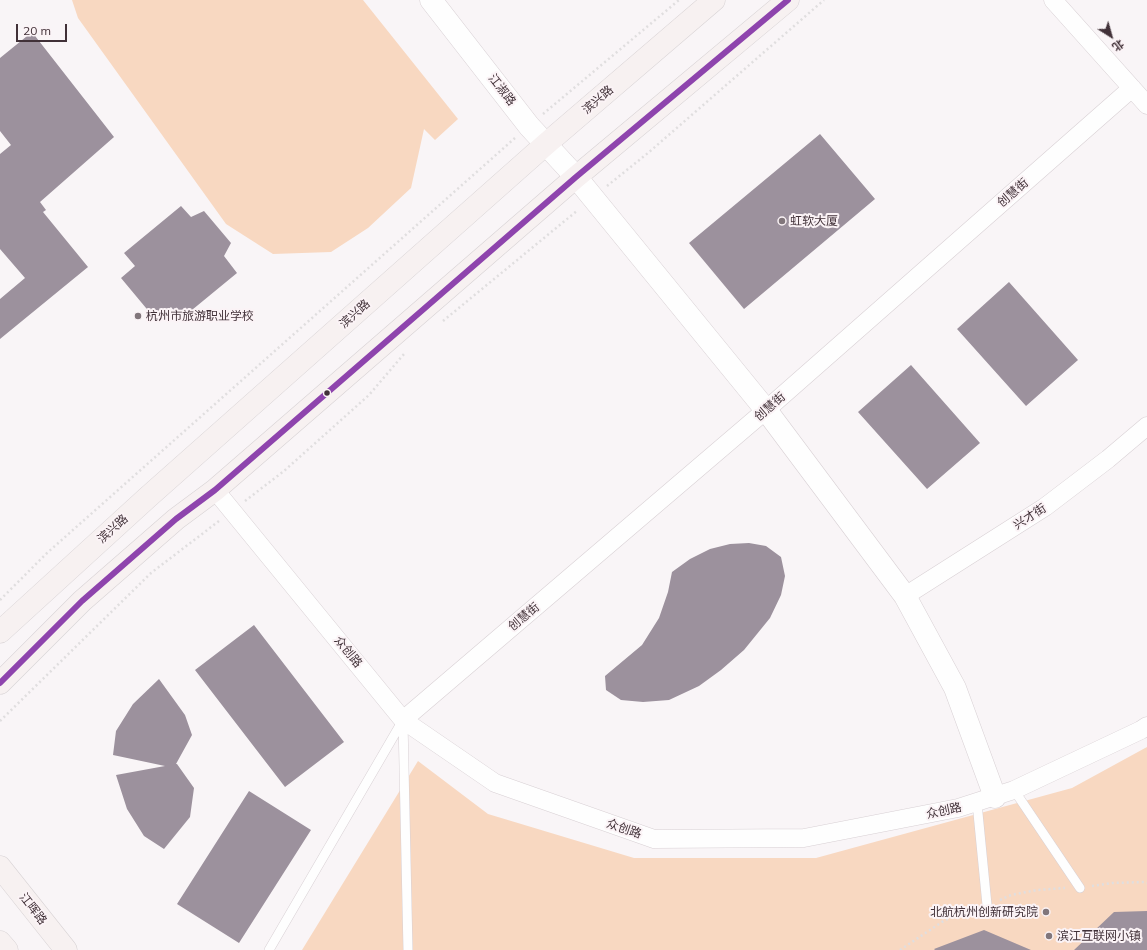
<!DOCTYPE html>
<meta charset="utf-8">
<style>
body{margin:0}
#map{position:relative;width:1147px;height:950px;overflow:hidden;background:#f9f5f7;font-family:Mulish,"Noto Sans SC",sans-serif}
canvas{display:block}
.north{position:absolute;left:1091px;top:16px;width:40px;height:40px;-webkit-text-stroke:3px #fbf3f6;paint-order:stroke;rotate:143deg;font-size:11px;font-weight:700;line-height:16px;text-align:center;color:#413138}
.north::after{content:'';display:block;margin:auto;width:14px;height:18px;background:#413138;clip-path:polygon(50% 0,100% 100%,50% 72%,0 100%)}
.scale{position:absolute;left:16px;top:24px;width:51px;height:18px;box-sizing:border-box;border:2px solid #413138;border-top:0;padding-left:5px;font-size:12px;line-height:14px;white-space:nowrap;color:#413138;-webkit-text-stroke:3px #fbf3f6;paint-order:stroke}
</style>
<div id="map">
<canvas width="1147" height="950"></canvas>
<div class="north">北</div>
<div class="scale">20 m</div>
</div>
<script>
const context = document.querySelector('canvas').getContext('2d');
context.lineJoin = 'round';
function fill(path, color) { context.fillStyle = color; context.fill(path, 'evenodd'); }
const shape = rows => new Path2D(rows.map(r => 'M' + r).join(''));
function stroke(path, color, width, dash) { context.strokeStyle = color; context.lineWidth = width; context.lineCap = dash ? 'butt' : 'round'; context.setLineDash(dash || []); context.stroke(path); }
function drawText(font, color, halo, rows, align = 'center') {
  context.font = font + ' Mulish,"Noto Sans SC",sans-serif'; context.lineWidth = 4; context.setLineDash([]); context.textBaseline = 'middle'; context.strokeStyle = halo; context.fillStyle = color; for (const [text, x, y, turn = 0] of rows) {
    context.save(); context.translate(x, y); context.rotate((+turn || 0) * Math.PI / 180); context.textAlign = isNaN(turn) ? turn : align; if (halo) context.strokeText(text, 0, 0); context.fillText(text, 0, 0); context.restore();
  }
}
const green = shape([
 [72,0,363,0,458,119,435,140,424,129,411,188,368,228,331,252,273,254,226,224,78,18],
 [1147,747,1147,950,302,950,418,761,488,814,634,858,816,858,1072,788]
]);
const building = shape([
 [32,32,114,137,40,202,46,210,43,212,88,267,0,339,0,299,25,278,0,249,0,154,11,145,0,131,0,58],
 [820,134,875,199,744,309,689,243],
 [181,206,191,217,204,211,231,243,224,256,237,273,181,319,171,307,156,320,121,278,135,266,124,253],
 [1009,282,1078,360,1026,406,957,329],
 [911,365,980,443,927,489,858,412],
 [749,543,766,546,781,557,785,576,781,595,770,618,744,650,721,670,699,686,669,700,643,702,621,700,606,690,605,676,642,645,659,618,668,592,672,572,690,559,710,549,730,544],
 [254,625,344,742,285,787,195,670],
 [159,679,185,715,192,735,176,764,177,764,194,788,190,817,164,849,144,836,127,809,116,775,165,766,113,755,116,731,133,704],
 [249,791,311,830,239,943,177,904],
 [1147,911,1147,950,1074,950,1114,912],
 [984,930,1031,950,935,950,934,949]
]);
const path = shape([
 [543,114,679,0],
 [607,186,648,153,824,0],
 [443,321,578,210],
 [245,501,284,471,369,395,404,354],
 [0,600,47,553,515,138],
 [0,721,151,573,219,521],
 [1092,886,1112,883,1144,882,1147,883],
 [1000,900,1011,895,1037,890,1065,888],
 [900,950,945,920,976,909]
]);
const service = shape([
 [403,721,408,950],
 [1014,790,1080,888],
 [977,803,987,905],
 [269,950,403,720]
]);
const minor = shape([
 [1053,0,1147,105],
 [215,490,403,720,495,783,654,839,804,838,958,808,1014,790,1141,730,1147,726],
 [905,596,1045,507,1108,459,1147,426],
 [403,720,766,410,1132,88]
]);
const tertiary = shape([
 [431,0,529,126,576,177,766,410,905,596,955,688,995,797]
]);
const primary = shape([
 [0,632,148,497,546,144,714,0],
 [0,683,82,601,176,519,215,490,576,177,788,0],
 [0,867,66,950],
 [0,942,7,950]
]);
const bus1 = shape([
 [0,683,82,601,176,519,215,490,576,177,788,0]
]);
const markers = [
 [782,221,4,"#81767b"],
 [138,316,4,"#81767b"],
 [327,393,3.5,"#413138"],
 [1046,912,4,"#81767b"],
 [1049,936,4,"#81767b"]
];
const streetNames = [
 ["江淑路",502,90,52],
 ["滨兴路",598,100,-41],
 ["创慧街",1013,193,-41],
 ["滨兴路",355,314,-42],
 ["创慧街",770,407,-41],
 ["兴才街",1030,517,-33],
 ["滨兴路",113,529,-42],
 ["创慧街",524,617,-40],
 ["众创路",348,652,51],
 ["众创路",944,811,-12],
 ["众创路",624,829,19],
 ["江晖路",33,909,52]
];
const poiNames = [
 ["虹软大厦",790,221],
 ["杭州市旅游职业学校",146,316],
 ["北航杭州创新研究院",1038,912,"right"],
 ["滨江互联网小镇",1057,936]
];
fill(green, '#f8d8c1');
fill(building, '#9c919d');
stroke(service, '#d8d0d4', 10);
stroke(minor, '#d8d0d4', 19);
stroke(tertiary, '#d8d0d4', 23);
stroke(primary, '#d7d2d4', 23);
stroke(path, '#e0dedf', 2.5, [2, 3]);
stroke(service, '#fefefe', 9);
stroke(minor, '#fefefe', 18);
stroke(tertiary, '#fefefe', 22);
stroke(primary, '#f7f1f1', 22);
stroke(bus1, '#8e44ad', 6);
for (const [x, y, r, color] of markers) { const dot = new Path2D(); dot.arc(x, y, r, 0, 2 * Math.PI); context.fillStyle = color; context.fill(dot); stroke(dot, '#fbf3f6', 1.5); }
drawText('12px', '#413138', '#fbf3f6', streetNames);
drawText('12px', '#413138', '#fbf3f6', poiNames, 'left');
</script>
